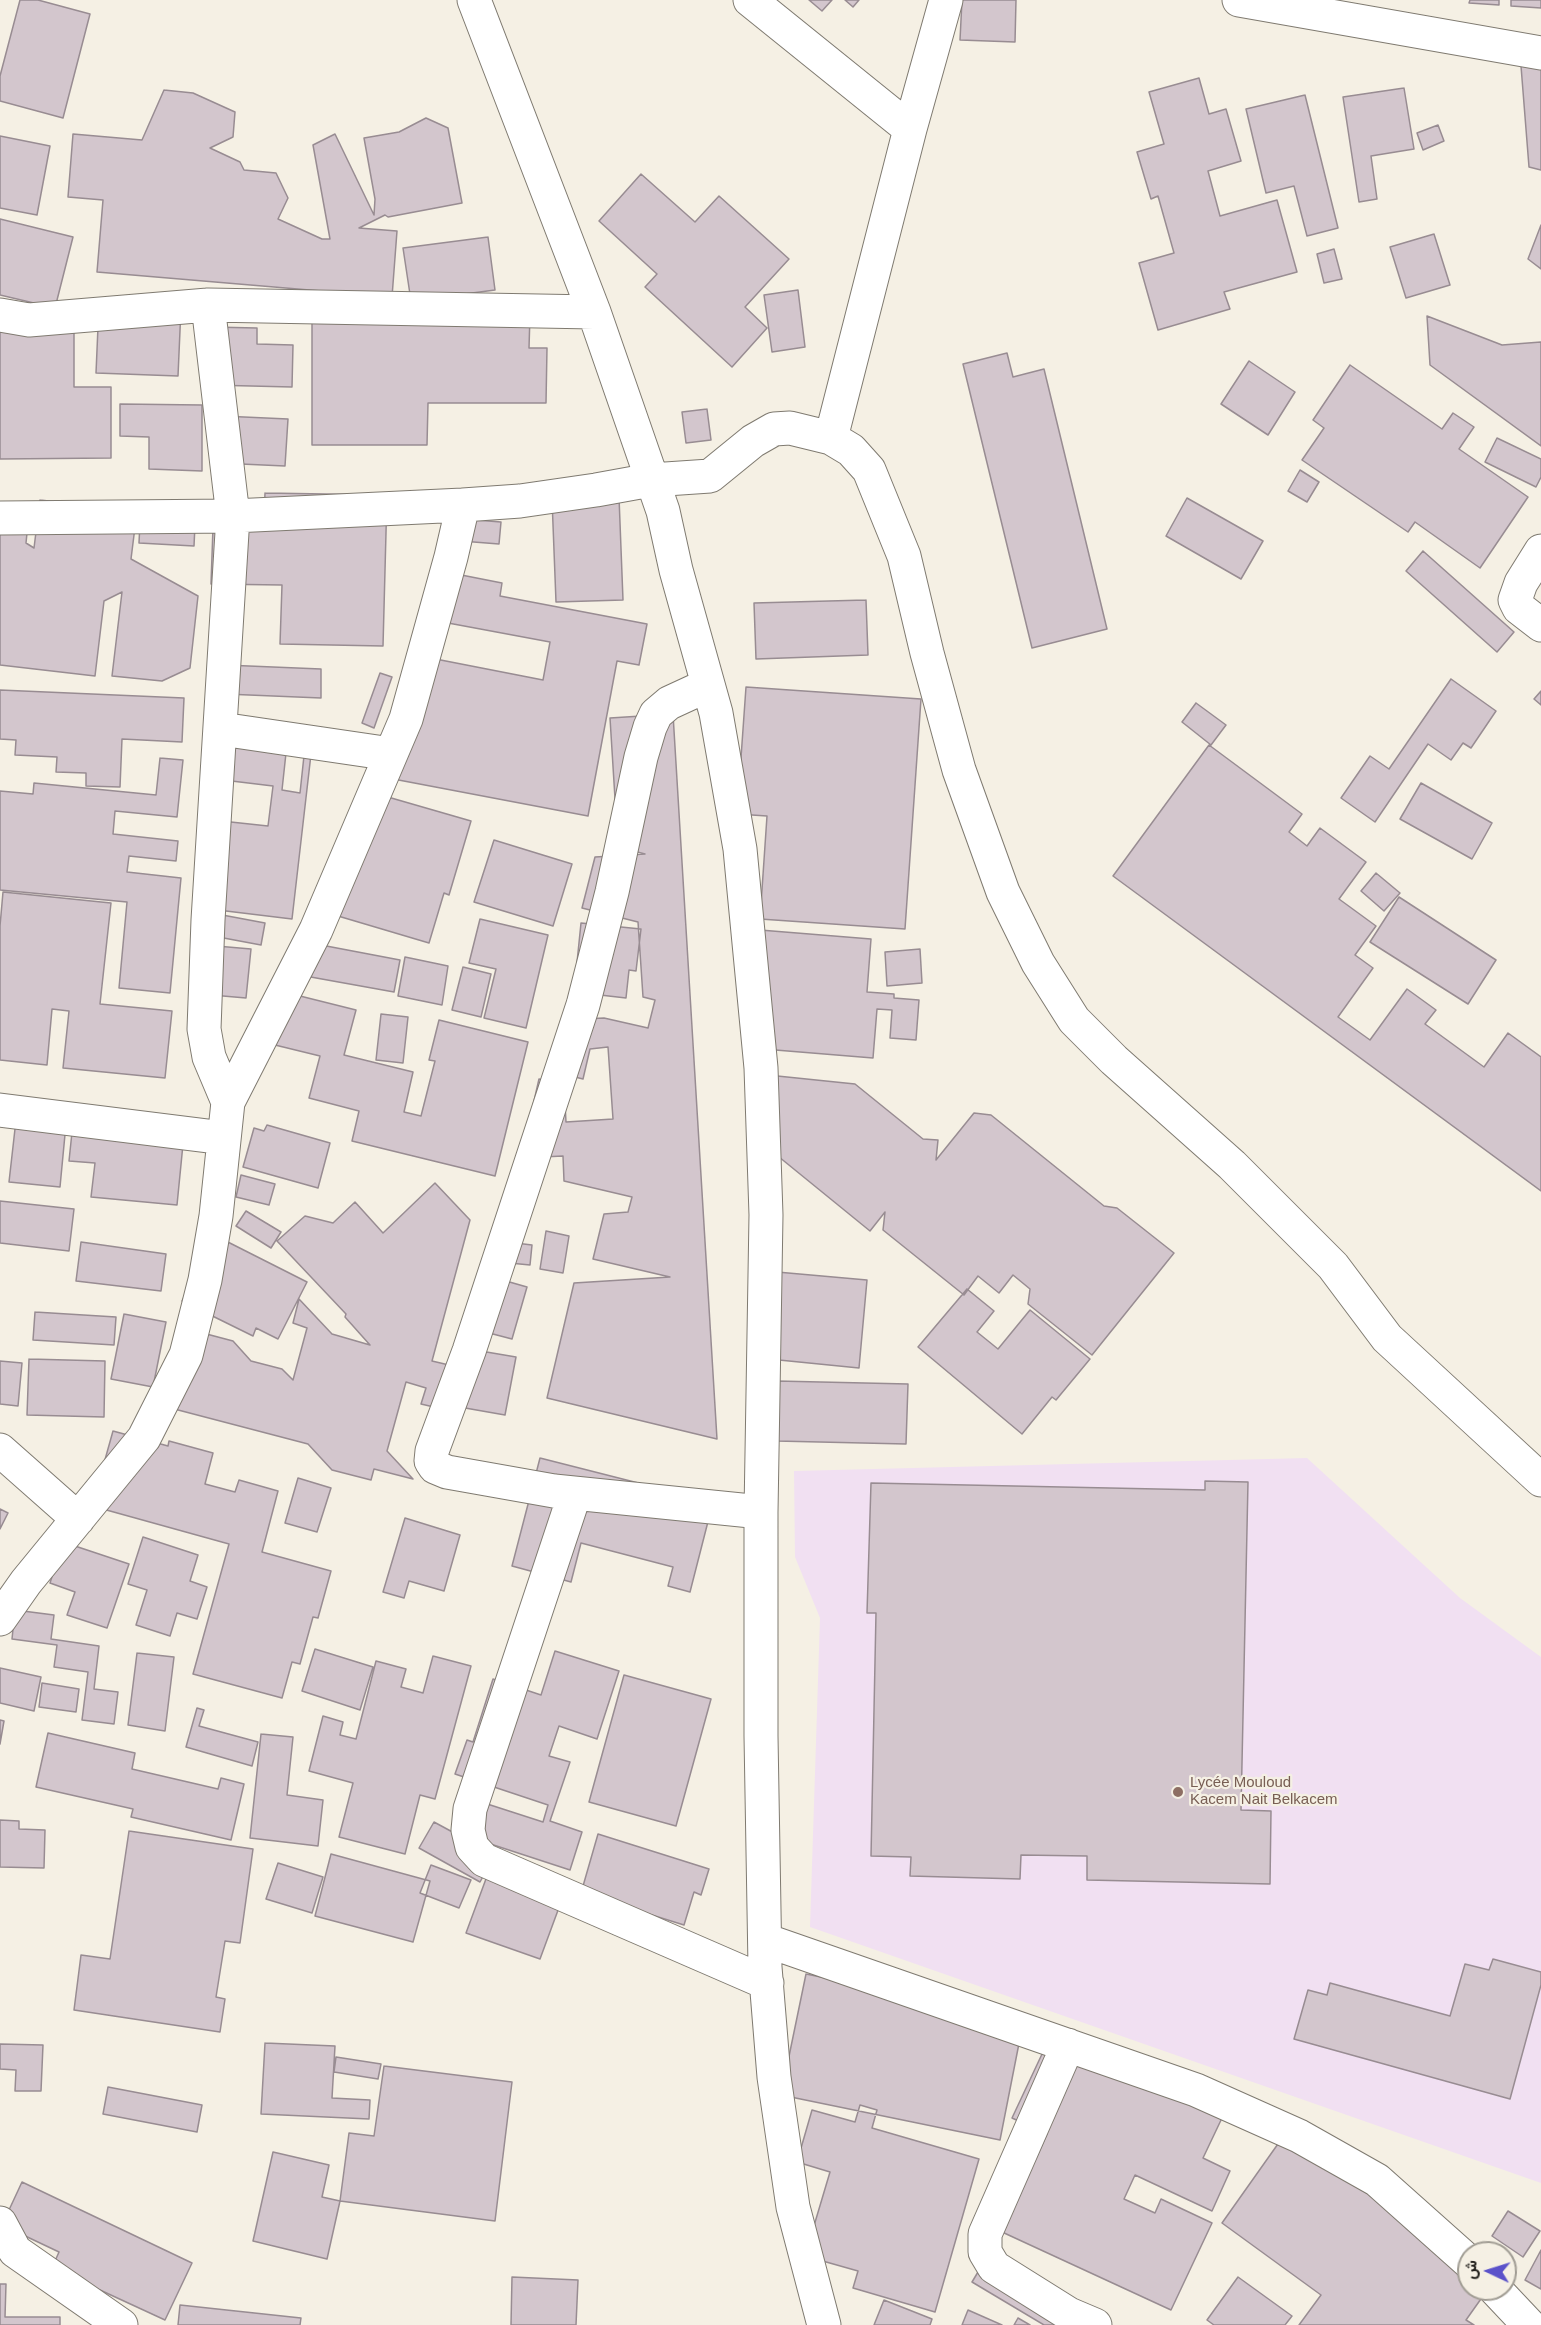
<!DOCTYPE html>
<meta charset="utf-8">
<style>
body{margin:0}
#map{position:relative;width:1541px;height:2325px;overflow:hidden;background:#f5f0e4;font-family:Arial,Vazirmatn,sans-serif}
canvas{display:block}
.north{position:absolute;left:1457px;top:2241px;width:60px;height:60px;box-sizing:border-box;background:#f5f0e4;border:2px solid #a19d94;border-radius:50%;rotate:274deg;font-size:16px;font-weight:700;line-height:24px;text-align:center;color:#22201c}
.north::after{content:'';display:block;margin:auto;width:21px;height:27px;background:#5b52ca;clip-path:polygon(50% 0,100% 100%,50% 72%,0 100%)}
</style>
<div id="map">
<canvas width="1541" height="2325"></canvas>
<div class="north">ش</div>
</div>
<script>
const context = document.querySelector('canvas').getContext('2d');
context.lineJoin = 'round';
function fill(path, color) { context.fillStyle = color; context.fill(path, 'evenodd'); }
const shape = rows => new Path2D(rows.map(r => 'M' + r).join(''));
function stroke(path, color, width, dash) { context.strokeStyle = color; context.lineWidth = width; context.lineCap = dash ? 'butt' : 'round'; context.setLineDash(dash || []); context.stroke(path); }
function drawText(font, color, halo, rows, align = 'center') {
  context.font = font + ' Arial,sans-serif'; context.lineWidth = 4.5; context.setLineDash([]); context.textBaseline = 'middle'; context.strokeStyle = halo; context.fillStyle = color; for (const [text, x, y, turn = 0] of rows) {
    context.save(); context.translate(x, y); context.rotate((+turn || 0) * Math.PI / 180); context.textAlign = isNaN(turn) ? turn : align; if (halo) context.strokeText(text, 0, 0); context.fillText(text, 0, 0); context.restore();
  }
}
const education = shape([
 [1307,1458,1460,1598,1541,1657,1541,2183,810,1927,820,1618,795,1557,794,1471]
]);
const building = shape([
 [20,0,38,0,90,14,63,118,0,101,0,76,20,0],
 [809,0,832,0,822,11,809,0],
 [845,0,859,0,853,7,845,0],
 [962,0,1016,0,1015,42,960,40,962,0],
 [1470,0,1499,0,1499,5,1469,3,1470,0],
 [1511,0,1541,0,1541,8,1511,6,1511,0],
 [1522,62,1541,67,1541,170,1529,167,1521,66,1522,62],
 [1199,78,1209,114,1226,109,1241,161,1208,171,1220,216,1277,200,1297,272,1224,292,1230,309,1158,330,1139,263,1174,253,1158,196,1151,199,1137,152,1164,144,1149,92,1199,78],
 [1404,88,1414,149,1371,156,1377,199,1359,202,1343,97,1404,88],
 [164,90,193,93,235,112,233,137,210,148,240,162,244,170,276,173,288,198,278,219,322,239,330,239,313,145,335,134,374,215,375,199,364,138,399,132,426,118,448,128,462,203,388,217,385,215,359,228,397,231,392,297,97,272,103,200,68,197,73,134,142,140,164,90],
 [1305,95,1338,228,1307,236,1294,186,1266,193,1246,109,1305,95],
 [1438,125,1444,141,1423,150,1417,133,1438,125],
 [0,136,50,146,37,215,0,208,0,136],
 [641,174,695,222,719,196,789,259,745,307,767,328,732,367,645,287,657,274,599,221,641,174],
 [0,219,73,237,55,308,0,295,0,219],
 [1541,225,1541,269,1528,259,1541,225],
 [1434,234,1450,285,1406,298,1390,247,1434,234],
 [488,237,495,290,411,301,403,248,488,237],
 [1334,249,1342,279,1324,283,1317,254,1334,249],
 [798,290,805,347,772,352,764,295,798,290],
 [99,304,181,308,178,376,96,373,99,304],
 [312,314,530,315,529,348,547,348,546,403,428,403,427,445,312,445,312,314],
 [1427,316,1502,345,1541,342,1541,446,1430,365,1427,316],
 [211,327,257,328,257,344,293,345,292,387,210,385,211,327],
 [74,331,74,387,111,387,111,458,0,459,0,332,74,331],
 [1007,353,1013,377,1044,369,1107,629,1032,648,963,364,1007,353],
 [1249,361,1295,392,1268,435,1221,404,1249,361],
 [1350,365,1442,429,1453,413,1474,427,1459,449,1528,497,1480,568,1415,522,1408,532,1302,460,1324,428,1313,420,1350,365],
 [120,404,202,405,202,471,149,469,149,437,120,436,120,404],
 [707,409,711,440,686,443,682,412,707,409],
 [222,416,288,419,285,466,219,463,222,416],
 [1497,438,1541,459,1541,477,1536,487,1485,462,1497,438],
 [1300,470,1319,482,1307,502,1288,491,1300,470],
 [265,493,387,495,383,646,280,644,282,585,211,584,214,499,237,500,264,518,265,493],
 [619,497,623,600,556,602,552,499,619,497],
 [1187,498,1263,541,1241,579,1166,536,1187,498],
 [40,500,137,511,131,559,198,596,190,668,162,681,112,676,122,592,104,601,95,676,0,665,0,509,29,513,26,543,34,548,40,500],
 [141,501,196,504,194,546,139,543,141,501],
 [463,519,501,522,499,544,461,541,463,519],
 [1423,551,1514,632,1497,652,1406,571,1423,551],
 [441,571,502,583,500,596,647,624,639,665,617,661,588,816,388,778,410,654,543,680,550,642,432,620,441,571],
 [866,600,868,655,756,659,754,603,866,600],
 [225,665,321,669,321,698,225,694,225,665],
 [380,673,392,677,374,728,362,723,380,673],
 [1451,679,1496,711,1471,748,1463,743,1451,760,1428,744,1375,822,1341,798,1370,756,1389,769,1451,679],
 [746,687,921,699,905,929,760,919,767,816,737,814,746,687],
 [0,690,184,698,182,742,122,739,120,787,86,786,86,773,56,772,57,757,15,755,16,740,0,739,0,690],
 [1541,691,1541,705,1534,699,1541,691],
 [1196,703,1226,725,1211,745,1182,722,1196,703],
 [673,714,717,1439,547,1398,574,1283,670,1277,593,1259,604,1214,628,1212,632,1197,564,1181,563,1156,521,1158,539,1079,564,1085,566,1122,613,1119,608,1047,590,1049,583,1079,551,1071,563,1020,604,1018,648,1028,655,1000,643,997,638,922,582,908,595,857,645,854,618,847,610,718,673,714],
 [306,737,313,737,292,919,193,907,203,819,268,826,273,786,215,779,219,745,286,753,282,790,300,793,306,737],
 [1209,745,1302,814,1289,832,1307,846,1320,828,1366,862,1339,899,1376,926,1355,955,1373,968,1338,1017,1370,1040,1407,989,1436,1010,1425,1024,1484,1067,1508,1033,1541,1057,1541,1191,1113,876,1209,745],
 [160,758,183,760,177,817,115,811,113,834,178,841,176,861,129,856,127,872,181,878,170,993,119,988,127,902,0,890,0,791,33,794,34,783,156,795,160,758],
 [1421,783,1492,823,1472,859,1400,819,1421,783],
 [374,793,471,821,449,895,444,893,429,943,311,908,374,793],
 [494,840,572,864,553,926,474,902,494,840],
 [1376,873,1400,893,1384,911,1361,891,1376,873],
 [3,892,111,903,100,1004,172,1011,165,1078,63,1068,69,1011,52,1009,47,1065,0,1060,0,926,3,892],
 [1399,897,1496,960,1468,1004,1370,942,1399,897],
 [201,911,265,923,261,945,197,933,201,911],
 [480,919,548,935,526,1028,484,1018,496,969,469,963,480,919],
 [581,923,641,929,636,971,629,970,626,998,574,992,581,923],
 [760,930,871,939,867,992,894,994,894,998,919,1000,916,1040,890,1038,892,1010,877,1009,873,1058,751,1048,760,930],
 [300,941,400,960,394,992,294,974,300,941],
 [205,945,251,949,246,998,200,994,205,945],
 [920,949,922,983,887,986,885,952,920,949],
 [405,957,448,966,442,1005,398,996,405,957],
 [463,967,491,974,481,1017,452,1010,463,967],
 [288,993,356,1010,344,1055,413,1072,404,1112,421,1116,435,1061,429,1060,439,1020,528,1042,495,1176,352,1141,359,1111,309,1098,320,1056,275,1045,288,993],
 [381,1014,408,1017,403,1063,376,1060,381,1014],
 [758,1074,855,1084,923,1139,938,1140,936,1160,974,1113,991,1115,1104,1206,1117,1208,1174,1253,1092,1355,1028,1304,1030,1289,1013,1275,999,1293,978,1276,964,1295,883,1230,885,1212,870,1231,768,1148,758,1074],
 [74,1113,185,1124,177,1205,91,1197,95,1163,69,1161,74,1113],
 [16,1120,66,1124,60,1187,9,1182,16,1120],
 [267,1125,330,1143,318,1188,243,1167,254,1128,264,1131,267,1125],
 [241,1175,275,1184,269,1205,236,1197,241,1175],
 [435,1183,470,1220,432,1361,449,1365,438,1408,421,1404,426,1388,406,1382,387,1451,413,1479,374,1469,371,1480,332,1470,308,1444,159,1405,180,1327,233,1341,251,1361,282,1369,293,1380,307,1328,293,1323,299,1299,332,1334,370,1345,345,1317,346,1314,277,1241,305,1216,333,1223,355,1202,383,1233,435,1183],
 [0,1201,74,1209,69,1251,0,1243,0,1201],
 [246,1211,281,1232,271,1248,236,1226,246,1211],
 [546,1231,569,1236,563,1273,540,1269,546,1231],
 [214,1235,307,1282,278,1339,256,1328,253,1336,182,1301,214,1235],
 [491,1240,532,1245,530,1265,489,1261,491,1240],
 [81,1242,166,1254,161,1291,76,1281,81,1242],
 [777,1272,867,1280,859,1368,769,1359,777,1272],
 [485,1275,527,1287,512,1339,470,1328,485,1275],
 [967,1289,994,1311,977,1332,998,1349,1030,1310,1090,1359,1056,1400,1052,1397,1022,1434,918,1347,967,1289],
 [35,1312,116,1317,114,1345,33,1340,35,1312],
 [124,1314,166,1322,153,1387,111,1379,124,1314],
 [457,1347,516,1357,505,1415,448,1405,457,1347],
 [29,1359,105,1361,104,1417,27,1415,29,1359],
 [0,1361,22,1363,18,1406,0,1404,0,1361],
 [777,1381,908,1384,906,1444,776,1441,777,1381],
 [113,1431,168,1446,169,1441,213,1453,205,1484,235,1492,239,1480,278,1491,262,1552,331,1571,318,1618,313,1617,300,1664,292,1662,282,1698,193,1674,229,1544,92,1506,113,1431],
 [540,1458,713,1502,690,1592,668,1586,673,1567,581,1543,571,1582,512,1566,540,1458],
 [298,1478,331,1488,317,1532,285,1523,298,1478],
 [1205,1481,1248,1482,1241,1810,1271,1811,1270,1884,1087,1880,1087,1856,1021,1855,1020,1879,910,1876,911,1857,871,1856,876,1613,867,1613,871,1483,1205,1490,1205,1481],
 [0,1509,8,1513,0,1529,0,1509],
 [405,1518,460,1535,444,1591,409,1581,404,1598,383,1592,405,1518],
 [143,1537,198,1555,190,1581,207,1587,197,1619,177,1613,170,1636,136,1625,147,1590,128,1584,143,1537],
 [63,1542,129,1564,107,1628,67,1615,75,1592,50,1583,63,1542],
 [15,1610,54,1615,51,1639,99,1646,94,1689,118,1692,114,1724,82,1720,88,1672,54,1667,57,1645,12,1639,15,1610],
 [315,1649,373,1667,360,1710,302,1691,315,1649],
 [555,1651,619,1671,597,1739,559,1726,549,1756,570,1762,550,1821,582,1832,570,1870,466,1836,478,1801,543,1822,548,1805,455,1774,467,1740,473,1742,493,1679,541,1695,555,1651],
 [137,1653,174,1657,165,1731,128,1725,137,1653],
 [433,1656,471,1666,435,1799,420,1795,405,1854,339,1837,353,1783,309,1771,323,1716,343,1722,340,1735,356,1739,376,1661,406,1669,401,1687,423,1693,433,1656],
 [0,1668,41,1677,34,1711,0,1703,0,1668],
 [624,1675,711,1699,676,1826,589,1802,624,1675],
 [42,1683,79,1689,76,1712,39,1707,42,1683],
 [197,1708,204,1710,199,1726,258,1742,252,1766,186,1747,197,1708],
 [0,1720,4,1721,0,1744,0,1720],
 [48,1733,135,1753,132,1769,218,1789,221,1778,244,1784,231,1840,131,1817,133,1809,36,1787,48,1733],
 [261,1734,293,1737,287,1795,323,1800,318,1846,250,1838,261,1734],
 [0,1820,19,1821,19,1829,45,1830,44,1868,0,1867,0,1820],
 [434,1822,495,1855,480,1882,419,1848,434,1822],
 [129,1831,253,1849,240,1943,225,1941,216,1997,225,1999,220,2032,74,2010,81,1955,110,1959,129,1831],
 [598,1834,709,1869,701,1895,694,1892,684,1925,581,1893,598,1834],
 [331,1854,430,1881,413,1942,315,1916,331,1854],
 [278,1863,323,1877,312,1913,266,1899,278,1863],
 [431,1865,471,1880,459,1908,420,1893,431,1865],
 [490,1868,564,1894,540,1959,466,1933,490,1868],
 [1493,1959,1541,1972,1541,1985,1510,2099,1294,2039,1308,1990,1327,1995,1330,1983,1450,2016,1465,1964,1489,1970,1493,1959],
 [806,1974,1024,2018,1000,2140,781,2095,806,1974],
 [1050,2037,1222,2118,1203,2158,1230,2171,1212,2211,1135,2175,1124,2199,1155,2213,1161,2199,1212,2223,1171,2310,1002,2232,1047,2134,1012,2118,1050,2037],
 [265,2043,335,2046,332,2098,370,2100,369,2119,261,2114,265,2043],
 [0,2044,43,2045,41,2091,15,2091,16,2070,0,2069,0,2044],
 [336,2057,381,2064,378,2079,334,2072,336,2057],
 [384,2066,512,2082,495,2221,340,2201,349,2133,374,2136,384,2066],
 [108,2087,202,2105,197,2132,103,2114,108,2087],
 [860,2105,877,2110,872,2128,979,2159,935,2312,853,2288,858,2271,805,2256,830,2172,797,2162,812,2110,855,2122,860,2105],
 [1285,2134,1469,2267,1469,2289,1488,2289,1466,2320,1474,2325,1299,2325,1321,2295,1222,2223,1285,2134],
 [273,2152,329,2165,322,2197,340,2201,327,2259,253,2241,273,2152],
 [22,2182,192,2263,165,2320,100,2290,91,2309,44,2286,59,2252,2,2225,22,2182],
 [1508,2211,1540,2231,1523,2257,1492,2236,1508,2211],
 [1541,2250,1541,2289,1525,2280,1541,2250],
 [990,2252,1056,2325,1044,2325,972,2282,990,2252],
 [512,2277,578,2280,576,2325,511,2325,512,2277],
 [1238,2277,1292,2316,1285,2325,1214,2325,1207,2320,1238,2277],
 [0,2284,6,2284,5,2317,60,2317,60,2325,0,2325,0,2284],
 [884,2300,932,2319,930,2325,874,2325,884,2300],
 [180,2305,301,2318,300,2325,178,2325,180,2305],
 [968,2310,1002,2325,962,2325,968,2310],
 [1018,2318,1030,2325,1014,2325,1018,2318]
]);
const minor = shape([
 [474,0,594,312,663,511,676,570,716,713,740,849,761,1068,766,1215,761,1512,761,1736,765,1967,774,2077,793,2207,824,2325],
 [750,0,910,129],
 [1239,0,1541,53],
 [0,315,29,320,208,305],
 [831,438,910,129,946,0],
 [0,518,233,516,463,505],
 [1541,551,1521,583,1515,600,1519,608,1541,625],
 [708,685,669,703,656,714,650,727,641,757,612,892,583,1005,469,1351,432,1451,431,1461,435,1467,447,1472,554,1491,761,1512],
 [221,729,391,754],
 [228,1102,209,1057,204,1029,208,920,233,516,208,305,594,312],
 [0,1110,224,1138],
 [0,1450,78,1519],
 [575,1493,470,1809,468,1830,472,1847,484,1860,767,1983],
 [0,1619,26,1582,144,1438,186,1355,205,1280,216,1216,228,1102,316,930,406,719,451,557,463,505,520,501,596,490,651,480,710,476,753,441,774,429,790,428,831,438,851,450,869,470,904,556,927,653,959,770,1003,892,1038,963,1074,1020,1114,1060,1232,1165,1333,1266,1387,1338,1541,1480],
 [765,1940,1196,2090,1299,2136,1377,2180,1469,2262],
 [1068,2045,985,2234,985,2252,994,2267,1069,2314,1095,2325],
 [0,2223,15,2251,121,2325],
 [1495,2289,1529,2325]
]);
const markers = [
 [1178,1792,6,"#8d6e63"]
];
const educationNames = [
 ["Lycée Mouloud",1190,1783],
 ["Kacem Nait Belkacem",1190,1800]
];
fill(education, '#f1e0f2');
fill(building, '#d3c6cd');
stroke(building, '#988c92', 1.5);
stroke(minor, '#7f7a70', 35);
stroke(minor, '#fff', 33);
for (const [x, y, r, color] of markers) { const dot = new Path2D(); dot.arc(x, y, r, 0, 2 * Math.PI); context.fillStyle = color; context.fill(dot); stroke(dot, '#f5f0e4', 2); }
drawText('15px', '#785e54', '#f5f0e4', educationNames, 'left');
</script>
